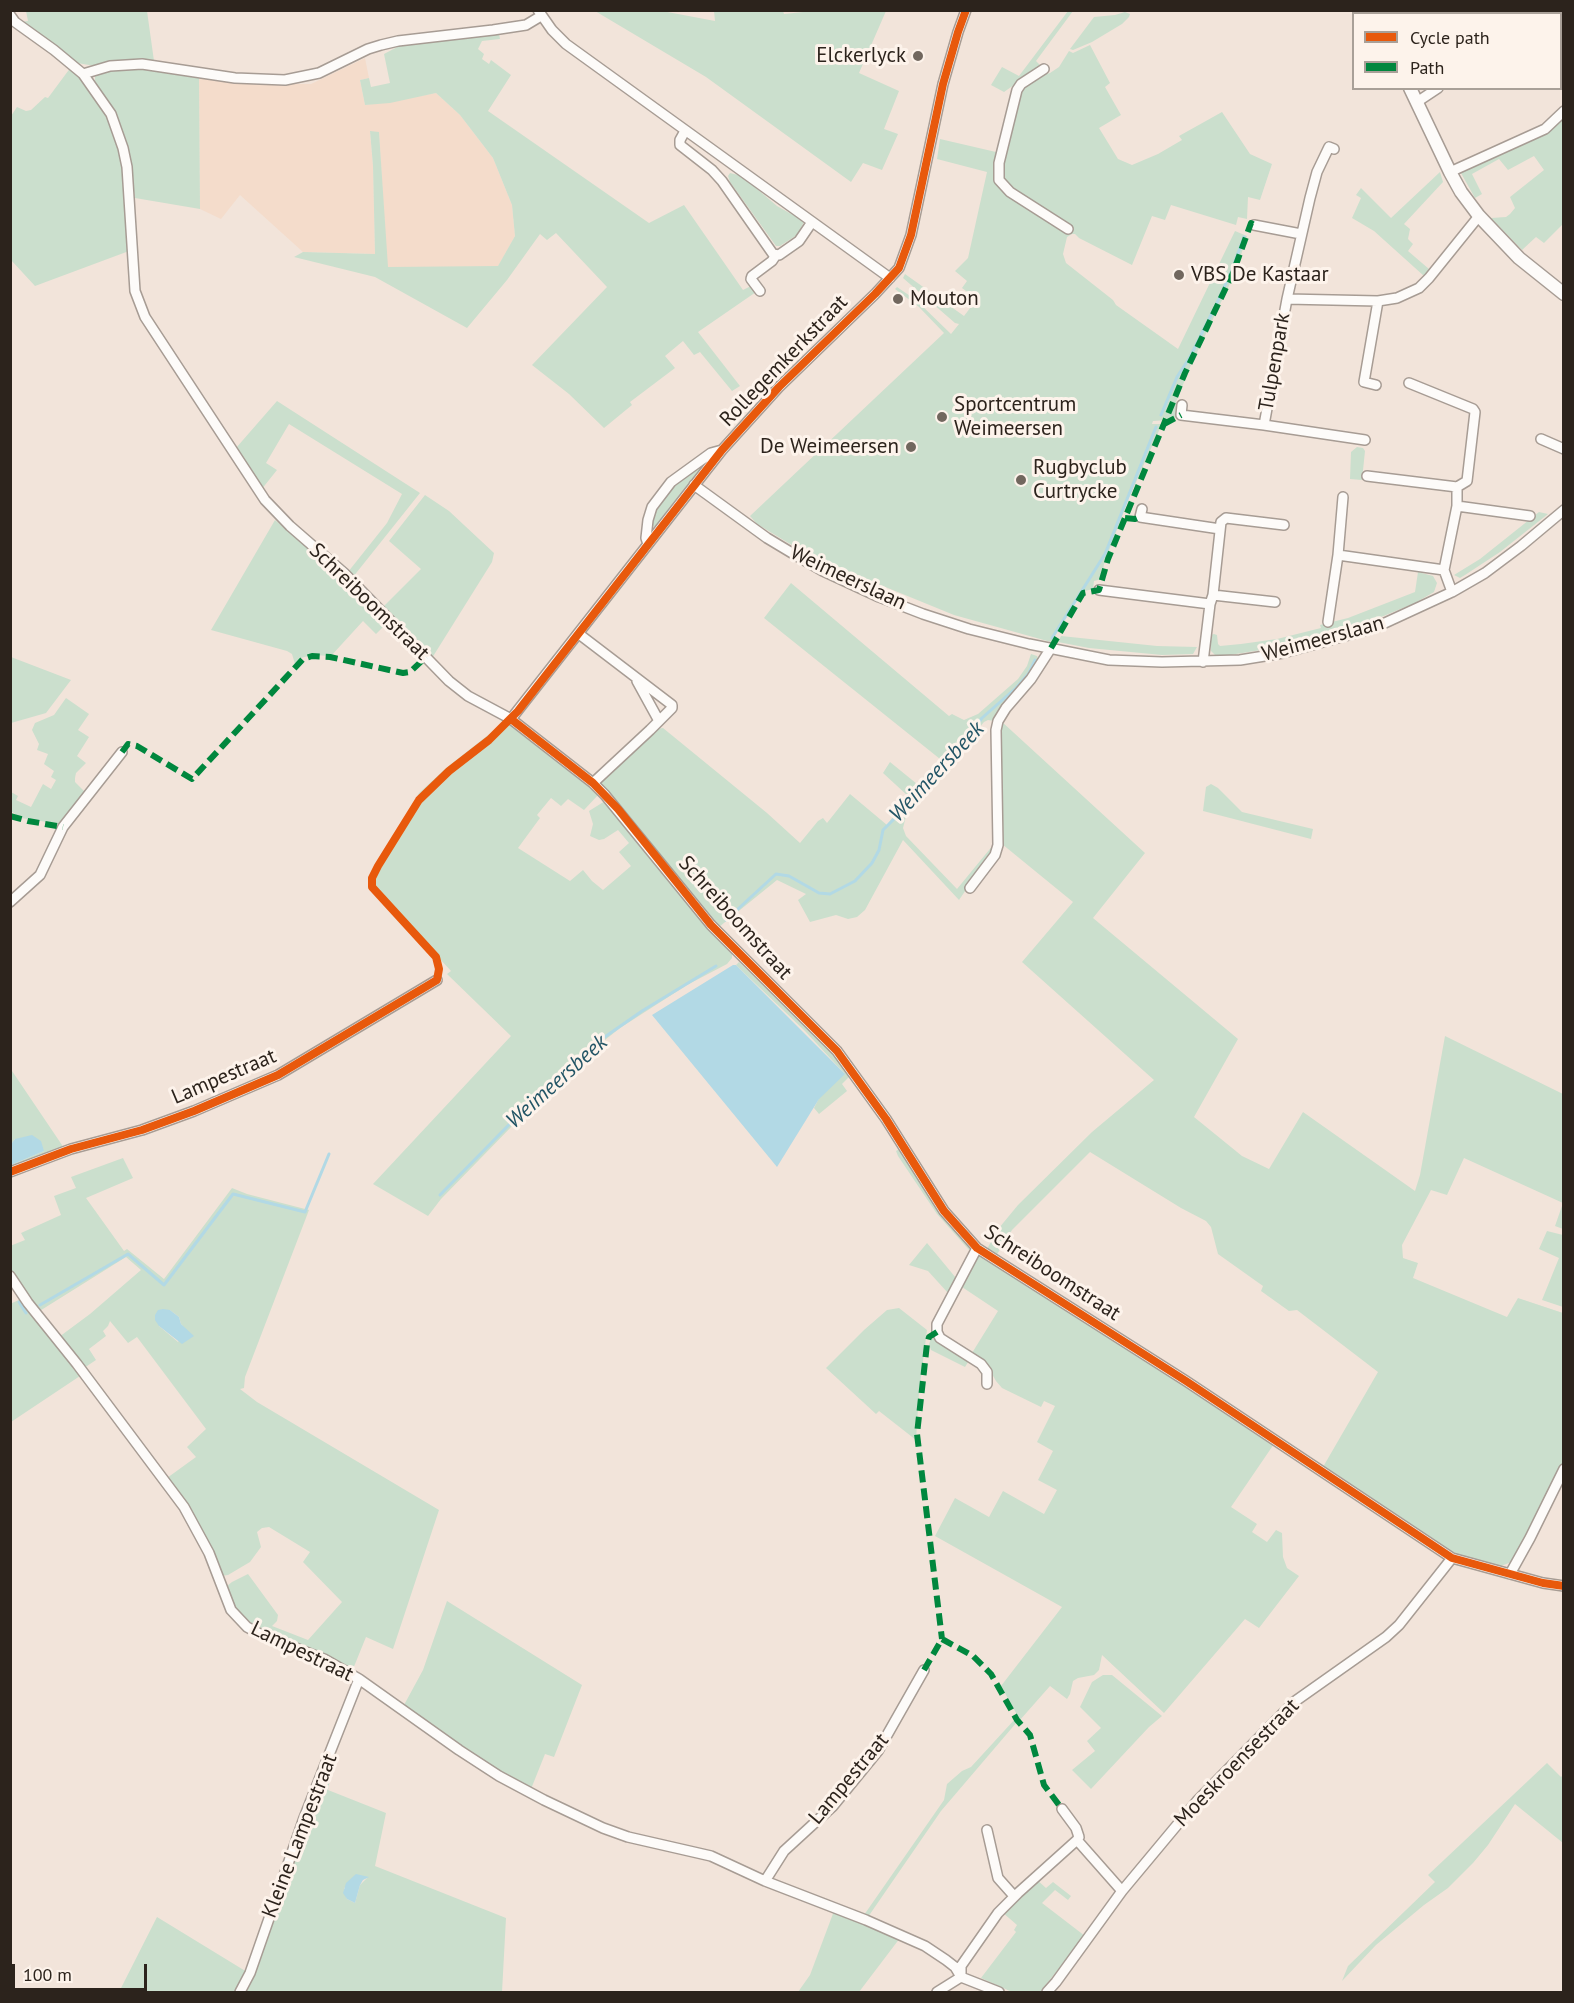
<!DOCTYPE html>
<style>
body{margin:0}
#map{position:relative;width:1574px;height:2003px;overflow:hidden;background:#f2e4da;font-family:"PT Sans",sans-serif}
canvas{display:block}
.frame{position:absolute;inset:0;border:12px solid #2c231c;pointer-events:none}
.legend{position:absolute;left:1352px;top:12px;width:210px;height:78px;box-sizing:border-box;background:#fdf3eb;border:2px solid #a9a098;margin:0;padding:8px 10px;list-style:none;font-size:18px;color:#2c231c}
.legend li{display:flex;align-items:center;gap:12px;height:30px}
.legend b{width:30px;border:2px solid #a9a098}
.scale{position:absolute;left:12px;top:1964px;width:135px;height:27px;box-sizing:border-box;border:3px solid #2c231c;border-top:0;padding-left:8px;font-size:18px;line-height:21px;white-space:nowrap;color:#2c231c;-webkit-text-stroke:4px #fdf3eb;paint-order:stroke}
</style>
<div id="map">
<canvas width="1574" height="2003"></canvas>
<div class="frame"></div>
<ul class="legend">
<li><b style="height:8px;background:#e8590c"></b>Cycle path</li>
<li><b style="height:8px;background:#00873e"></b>Path</li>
</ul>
<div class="scale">100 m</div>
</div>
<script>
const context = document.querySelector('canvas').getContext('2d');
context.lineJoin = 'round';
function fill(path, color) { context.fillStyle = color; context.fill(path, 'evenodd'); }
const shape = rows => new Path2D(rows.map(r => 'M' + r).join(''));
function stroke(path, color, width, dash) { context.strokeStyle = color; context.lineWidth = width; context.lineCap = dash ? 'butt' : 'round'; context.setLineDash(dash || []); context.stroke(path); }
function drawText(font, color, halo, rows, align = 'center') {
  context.font = font + ' "PT Sans",sans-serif'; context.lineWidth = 6; context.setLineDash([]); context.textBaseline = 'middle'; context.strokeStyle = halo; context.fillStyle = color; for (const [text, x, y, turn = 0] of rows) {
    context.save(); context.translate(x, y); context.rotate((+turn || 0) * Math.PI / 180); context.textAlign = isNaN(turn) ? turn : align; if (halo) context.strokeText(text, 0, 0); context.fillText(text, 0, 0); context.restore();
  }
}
const built = shape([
 [1452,11,1452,10,1551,11,1547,14,1452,13],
 [365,58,369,78,360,80,365,105,436,93,460,115,493,158,512,205,515,236,498,267,387,268,379,132,370,132,373,166,375,254,303,252,240,195,221,219,200,209,199,75,228,81,270,84,311,84]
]);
const green = shape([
 [26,11,147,11,154,61,109,63,95,66,77,63,21,22,28,21],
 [783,11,784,14,803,12,803,10,886,11,859,73,899,91,884,129,898,134,882,170,863,163,851,182,706,77,595,11,662,11,715,21,714,11],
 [1068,11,1073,11,1036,61,1041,66,1004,92,991,85,1002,67,1019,76],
 [1125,12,1130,14,1129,17,1122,24,1092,42,1073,50,1070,49,1094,17,1115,15],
 [499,34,500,39,482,41,478,49,484,54,482,59,489,64,491,60,511,75,488,111,649,223,684,205,743,290,751,286,756,292,698,332,740,386,732,391,700,352,694,355,683,341,665,356,675,368,630,402,632,405,604,428,569,394,532,365,607,287,556,233,547,240,540,234,507,280,467,328,375,277,294,257,303,252,375,254,373,166,370,131,379,132,388,267,498,266,515,236,512,205,493,158,460,115,436,93,390,103,365,105,360,80,369,78,371,87,390,83,384,54,403,44],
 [1090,45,1110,83,1105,87,1121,115,1099,128,1118,159,1132,165,1158,154,1182,140,1179,136,1222,112,1250,154,1272,164,1260,200,1248,197,1247,219,1238,217,1236,225,1171,205,1165,220,1152,216,1132,265,1079,238,1075,234,1072,234,1067,237,1063,254,1066,263,1113,300,1116,305,1178,349,1235,231,1247,236,1236,271,1191,365,1176,402,1178,403,1176,417,1170,420,1153,421,1152,424,1162,424,1128,500,1104,564,1102,579,1094,581,1093,589,1081,592,1051,642,954,615,856,575,795,547,757,524,750,516,944,333,919,307,895,289,897,287,916,300,951,334,959,324,955,323,903,278,905,274,964,316,977,299,962,288,967,281,955,271,968,258,987,172,937,159,940,139,996,152,1010,97,1038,76,1050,73,1059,67,1069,51,1073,53],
 [71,67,78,73,111,121,119,147,124,180,129,251,35,286,11,260,11,116,17,107,26,111,31,110,45,97,48,98],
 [131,67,199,75,200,209,135,198,128,149,124,135,118,120,95,81,95,75,98,72],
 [1563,115,1563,224,1544,243,1536,237,1522,250,1491,218,1506,217,1510,214,1515,208,1510,197,1544,170,1534,156,1508,170,1499,159,1472,174,1482,194,1475,198,1457,166],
 [1440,172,1443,182,1404,224,1410,229,1408,239,1413,244,1408,251,1429,269,1424,276,1374,231,1352,218,1361,198,1356,195,1361,188,1391,218],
 [730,173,742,176,777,206,802,220,804,222,797,235,780,246,776,246,730,182,728,176],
 [277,401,420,493,353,577,348,572,387,523,402,494,289,424,266,463,277,470,261,490,236,448],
 [1357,447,1363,448,1365,451,1362,480,1350,479,1351,452],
 [700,464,700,469,656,526,651,527,652,513,666,491],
 [425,495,449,511,494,553,492,562,432,658,383,607,421,569,389,541],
 [1539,512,1548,514,1500,552,1465,575,1460,578,1454,575,1480,559],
 [275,520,319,557,388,622,376,634,363,621,331,656,312,655,301,658,295,664,292,654,287,651,211,630],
 [1418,572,1433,576,1437,583,1434,592,1415,603,1357,627,1299,644,1223,656,1215,655,1211,651,1211,635,1214,634,1217,635,1218,644,1220,646,1241,644,1277,639,1321,628,1320,625,1348,618,1415,592],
 [791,583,949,716,952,714,964,720,978,714,1018,679,1027,666,1031,654,1037,656,1039,661,994,721,988,720,984,722,969,740,939,767,921,787,907,812,903,828,906,836,957,889,994,844,996,846,959,900,903,840,865,910,857,917,848,919,836,915,810,922,798,900,806,894,777,880,719,927,618,802,601,784,601,782,656,729,663,728,767,813,800,843,818,821,823,818,827,823,850,794,887,825,908,796,883,773,890,762,917,784,940,759,764,618],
 [1061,636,1157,646,1197,647,1193,654,1162,655,1089,648,1058,642],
 [11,657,71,680,46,713,11,723],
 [66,698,89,714,78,730,89,737,77,756,86,763,76,773,75,778,75,782,87,794,60,824,21,818,11,811,11,792,18,796,16,800,31,807,43,784,51,789,56,780,51,777,54,771,44,764,48,754,37,750,39,744,32,730,35,723,54,715],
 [506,721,543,747,599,794,584,810,568,799,561,806,551,798,537,815,540,818,518,848,570,881,583,870,592,881,603,890,631,866,619,852,629,843,618,830,604,839,599,840,590,836,593,824,589,811,605,801,653,863,732,954,732,958,727,964,687,985,620,1028,600,1044,553,1084,441,1199,428,1216,373,1184,511,1036,447,974,451,971,369,882,369,877,419,793,446,768],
 [1001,721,1145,853,1093,918,1238,1039,1194,1117,1242,1156,1269,1169,1303,1112,1415,1191,1420,1175,1445,1036,1563,1094,1563,1229,1555,1226,1563,1203,1464,1158,1447,1195,1431,1190,1402,1245,1403,1258,1418,1263,1413,1278,1507,1317,1518,1298,1563,1313,1563,1462,1515,1558,1509,1563,1498,1567,1447,1551,1323,1467,1378,1372,1297,1310,1289,1311,1261,1291,1263,1286,1218,1254,1211,1227,1206,1221,1181,1208,1090,1152,1012,1230,996,1256,987,1249,999,1228,1018,1205,1092,1132,1154,1080,1022,962,1073,902,1002,844,999,729],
 [1211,784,1218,788,1242,812,1313,829,1311,839,1203,811,1206,787],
 [739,962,834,1054,850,1076,842,1084,847,1091,819,1114,814,1108,819,1098,844,1073,805,1031,736,965],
 [10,1068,64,1148,11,1169,11,1165,44,1151,15,1139,11,1144],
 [901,1148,970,1248,969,1250,937,1214,898,1156,896,1151],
 [123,1158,133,1178,86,1198,124,1251,127,1249,164,1279,232,1188,247,1194,309,1210,245,1377,244,1388,240,1389,257,1402,439,1510,393,1649,366,1637,353,1669,271,1633,242,1618,236,1612,226,1590,227,1586,232,1582,248,1574,278,1615,277,1621,272,1626,308,1640,342,1602,303,1562,310,1552,269,1527,262,1528,257,1532,261,1547,250,1562,228,1575,221,1576,167,1478,196,1457,187,1447,206,1429,137,1337,128,1343,110,1321,108,1326,103,1331,106,1336,89,1349,96,1360,84,1368,59,1337,90,1314,141,1270,126,1257,38,1312,19,1285,11,1269,10,1246,25,1240,21,1233,61,1215,54,1196,76,1188,71,1177],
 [170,1310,179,1317,181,1324,186,1330,178,1342,159,1326],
 [1547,1231,1563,1235,1563,1307,1542,1300,1559,1258,1539,1249],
 [927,1243,956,1278,948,1293,928,1271,909,1265],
 [978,1256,982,1256,1018,1279,1274,1444,1231,1507,1257,1524,1252,1532,1267,1542,1276,1530,1282,1533,1283,1557,1287,1568,1299,1576,1259,1628,1245,1619,1164,1713,1102,1655,1099,1670,1094,1675,1078,1678,1073,1681,1070,1694,1067,1699,1050,1686,1020,1720,1001,1686,1062,1607,935,1536,955,1498,989,1517,1003,1491,1044,1514,1057,1490,1038,1480,1053,1451,1037,1442,1055,1406,1044,1401,1041,1407,1002,1388,996,1381,984,1360,972,1353,998,1311,962,1287,961,1285],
 [21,1299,80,1376,11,1422,10,1304],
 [899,1308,927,1330,919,1392,916,1440,879,1411,876,1414,826,1368,864,1330,887,1310],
 [931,1339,935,1339,949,1349,970,1359,965,1367,931,1350,929,1344],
 [447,1601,582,1685,554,1757,545,1754,531,1789,511,1780,404,1705,423,1670],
 [1103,1675,1112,1675,1162,1716,1149,1727,1091,1789,1072,1770,1095,1751,1087,1741,1101,1728,1080,1707,1092,1682],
 [1015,1719,1017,1722,941,1811,868,1917,864,1915,944,1800,947,1784,962,1771,971,1767],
 [1547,1763,1561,1777,1563,1775,1563,1843,1515,1804,1488,1845,1473,1863,1448,1888,1424,1905,1376,1945,1342,1981,1348,1966,1435,1882,1428,1875],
 [324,1777,330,1779,328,1790,386,1813,375,1866,506,1918,502,1992,246,1992,256,1969,279,1894],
 [368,1877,360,1885,355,1903,347,1899,344,1888],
 [1036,1879,1046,1888,1053,1882,1071,1896,1068,1900,1055,1890,1042,1903,1085,1936,1040,1992,1012,1992,981,1978,1016,1932,1014,1930,1017,1925,1002,1912],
 [834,1911,900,1938,859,1992,798,1992,810,1975],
 [157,1917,247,1972,237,1992,119,1992]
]);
const water = shape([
 [733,965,736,965,845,1074,819,1099,777,1167,652,1015],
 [32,1135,41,1141,44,1151,11,1165,11,1144,15,1139],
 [163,1309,170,1310,179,1317,181,1324,194,1336,182,1344,159,1326,155,1320,155,1315,158,1310],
 [356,1874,369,1877,363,1880,360,1885,355,1903,347,1899,343,1893,346,1883]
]);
const stream = shape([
 [1161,415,1177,377,1190,357,1216,305,1231,272,1244,237],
 [1052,638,1105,554,1156,427],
 [726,920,776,874,789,876,819,893,830,894,855,881,872,863,879,850,883,830,899,814,916,788,966,739,982,718,1016,688,1029,673,1035,660],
 [440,1195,551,1082,599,1041,642,1011,716,966],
 [19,1302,26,1313],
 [40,1305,128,1254,164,1285,233,1194,305,1212,329,1154]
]);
const minor = shape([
 [538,10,552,30,566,44,890,278],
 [1557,14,1562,10],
 [10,15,15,22,54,50,83,74,111,114,123,148,127,167,135,291,145,317,265,500,290,526,344,573,449,681,468,696,511,719,593,783,605,795,711,925,837,1051,886,1119,944,1211,977,1248,1186,1381,1452,1558,1543,1583,1564,1586],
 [1044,69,1021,84,1017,90,999,163,999,180,1010,192,1068,229],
 [83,74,110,66,142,64,235,78,285,80,319,73,368,49,381,45,398,41,493,30,526,25,541,16],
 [1417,102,1438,88],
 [685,131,680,140,680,145,712,170,722,181,773,254,779,255,799,241,812,222],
 [1450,172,1545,129,1564,111],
 [1254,225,1301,234],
 [760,291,751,279,752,276,772,261,776,255],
 [1287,299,1378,301,1397,298,1419,288,1429,278,1479,216],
 [1409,383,1473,409,1475,412,1467,481,1457,487],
 [1376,385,1364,382,1378,301],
 [1182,405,1181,415,1264,425,1365,440],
 [1264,425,1287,299,1310,198,1317,172,1329,147,1334,149],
 [1541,439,1564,449],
 [1367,476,1457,487,1457,506,1444,570,1452,592],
 [694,485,767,538,797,556,823,571,879,597,923,614,969,629,1029,644,1109,660,1162,662,1240,660,1283,653,1374,628,1452,592,1485,573,1521,546,1564,510],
 [1457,506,1530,516],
 [1142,509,1140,517,1220,529],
 [648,544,646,538,648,520,652,507,671,482,711,453,722,450],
 [1338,555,1444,570],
 [1099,590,1210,604],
 [1213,595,1275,602],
 [1328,622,1338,555,1343,497],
 [579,634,672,705,672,708,650,730,593,783],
 [1203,662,1210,604,1213,595,1221,522,1226,518,1284,525],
 [637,681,659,721],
 [511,719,722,450,779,387,875,294,899,268,911,235,943,84,958,32,966,10],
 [970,888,995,855,998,845,996,730,998,721,1006,708,1031,679,1051,648],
 [10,902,40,875,63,827,122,752],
 [10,1172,71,1149,142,1130,194,1111,278,1075,437,980],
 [977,1248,937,1324,937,1332,940,1338,981,1364,987,1372,987,1384],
 [10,1276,28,1303,77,1364,184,1507,209,1553,231,1610,247,1627,260,1634,324,1659,359,1679,459,1750,499,1776,544,1800,603,1828,628,1837,711,1856,765,1881,866,1920,925,1946,946,1960,955,1967,961,1977],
 [1510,1574,1530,1538,1564,1469],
 [1062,1809,1076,1828,1079,1837,1077,1840],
 [987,1830,998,1878,1014,1896],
 [765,1881,784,1851,833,1806,878,1751,924,1670],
 [961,1977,961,1966,998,1913,1018,1893,1077,1840,1122,1891],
 [240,1992,250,1973,304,1818,359,1679],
 [937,1992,961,1977,999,1992],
 [1047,1992,1056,1982,1122,1891,1197,1801,1294,1702,1386,1637,1399,1625,1452,1558]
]);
const tertiary = shape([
 [1367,10,1368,14],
 [1410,88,1450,172,1461,192,1479,216,1519,258,1564,294]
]);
const quiet = shape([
 [1164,424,1181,415],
 [1125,518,1135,519,1140,517],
 [1051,648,1083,593,1099,590,1108,559,1185,373,1233,273,1251,223,1254,225],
 [122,752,128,744,137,746,192,779,303,659,312,656,330,657,403,673,410,672,426,657],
 [10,816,28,821,63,827],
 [937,1332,929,1337,927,1344,917,1434,942,1639],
 [942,1639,973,1656,991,1674,1017,1720,1030,1735,1044,1785,1062,1809],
 [924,1670,942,1639]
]);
const cycleway = shape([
 [511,719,593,783,618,809,711,925,837,1051,886,1119,944,1211,977,1248,1186,1381,1452,1558,1543,1583,1564,1586],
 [10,1172,71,1149,142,1130,194,1111,278,1075,437,980,439,969,436,957,372,887,372,878,378,866,419,800,449,771,489,740,518,711,722,450,779,387,875,294,899,268,911,235,943,84,958,32,966,10]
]);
const markers = [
 [918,56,6,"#71675e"],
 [1179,275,6,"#71675e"],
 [898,299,6,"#71675e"],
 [942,417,6,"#71675e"],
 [911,447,6,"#71675e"],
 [1021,480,6,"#71675e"]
];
const poiNames = [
 ["Elckerlyck",906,56,"right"],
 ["VBS De Kastaar",1191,275],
 ["Mouton",910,299],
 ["Sportcentrum",954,405],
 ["Weimeersen",954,429],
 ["De Weimeersen",899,447,"right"],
 ["Rugbyclub",1033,468],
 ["Curtrycke",1033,492]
];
const streetNames = [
 ["Rollegemkerkstraat",784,361,-46],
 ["Tulpenpark",1275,362,-80],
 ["Weimeerslaan",848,578,25],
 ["Schreiboomstraat",369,602,44],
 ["Weimeerslaan",1323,639,-15],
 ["Schreiboomstraat",735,918,48],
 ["Lampestraat",224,1077,-23],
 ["Schreiboomstraat",1052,1273,33],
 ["Lampestraat",302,1652,26],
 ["Moeskroensestraat",1237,1763,-46],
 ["Lampestraat",849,1779,-50],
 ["Kleine Lampestraat",300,1836,-69]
];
const waterNames = [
 ["Weimeersbeek",937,772,-47],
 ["Weimeersbeek",557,1082,-42]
];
fill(built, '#f4dccb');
fill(green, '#cbdfcd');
fill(water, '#b2d9e5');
stroke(stream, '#b2d9e5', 3);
stroke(minor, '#a79c94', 12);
stroke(tertiary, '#a79c94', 15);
stroke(minor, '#fdfbf9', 9);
stroke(tertiary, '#fdfbf9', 12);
stroke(quiet, '#00873e', 6, [12, 6]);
stroke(cycleway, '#e8590c', 8);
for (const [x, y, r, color] of markers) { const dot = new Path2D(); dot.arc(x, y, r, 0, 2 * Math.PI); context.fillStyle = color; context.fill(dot); stroke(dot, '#fdf3eb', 2); }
drawText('21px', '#2c231c', '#fdf3eb', poiNames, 'left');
drawText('21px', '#2c231c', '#fdf3eb', streetNames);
drawText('italic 22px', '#235566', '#fdf3eb', waterNames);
</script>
